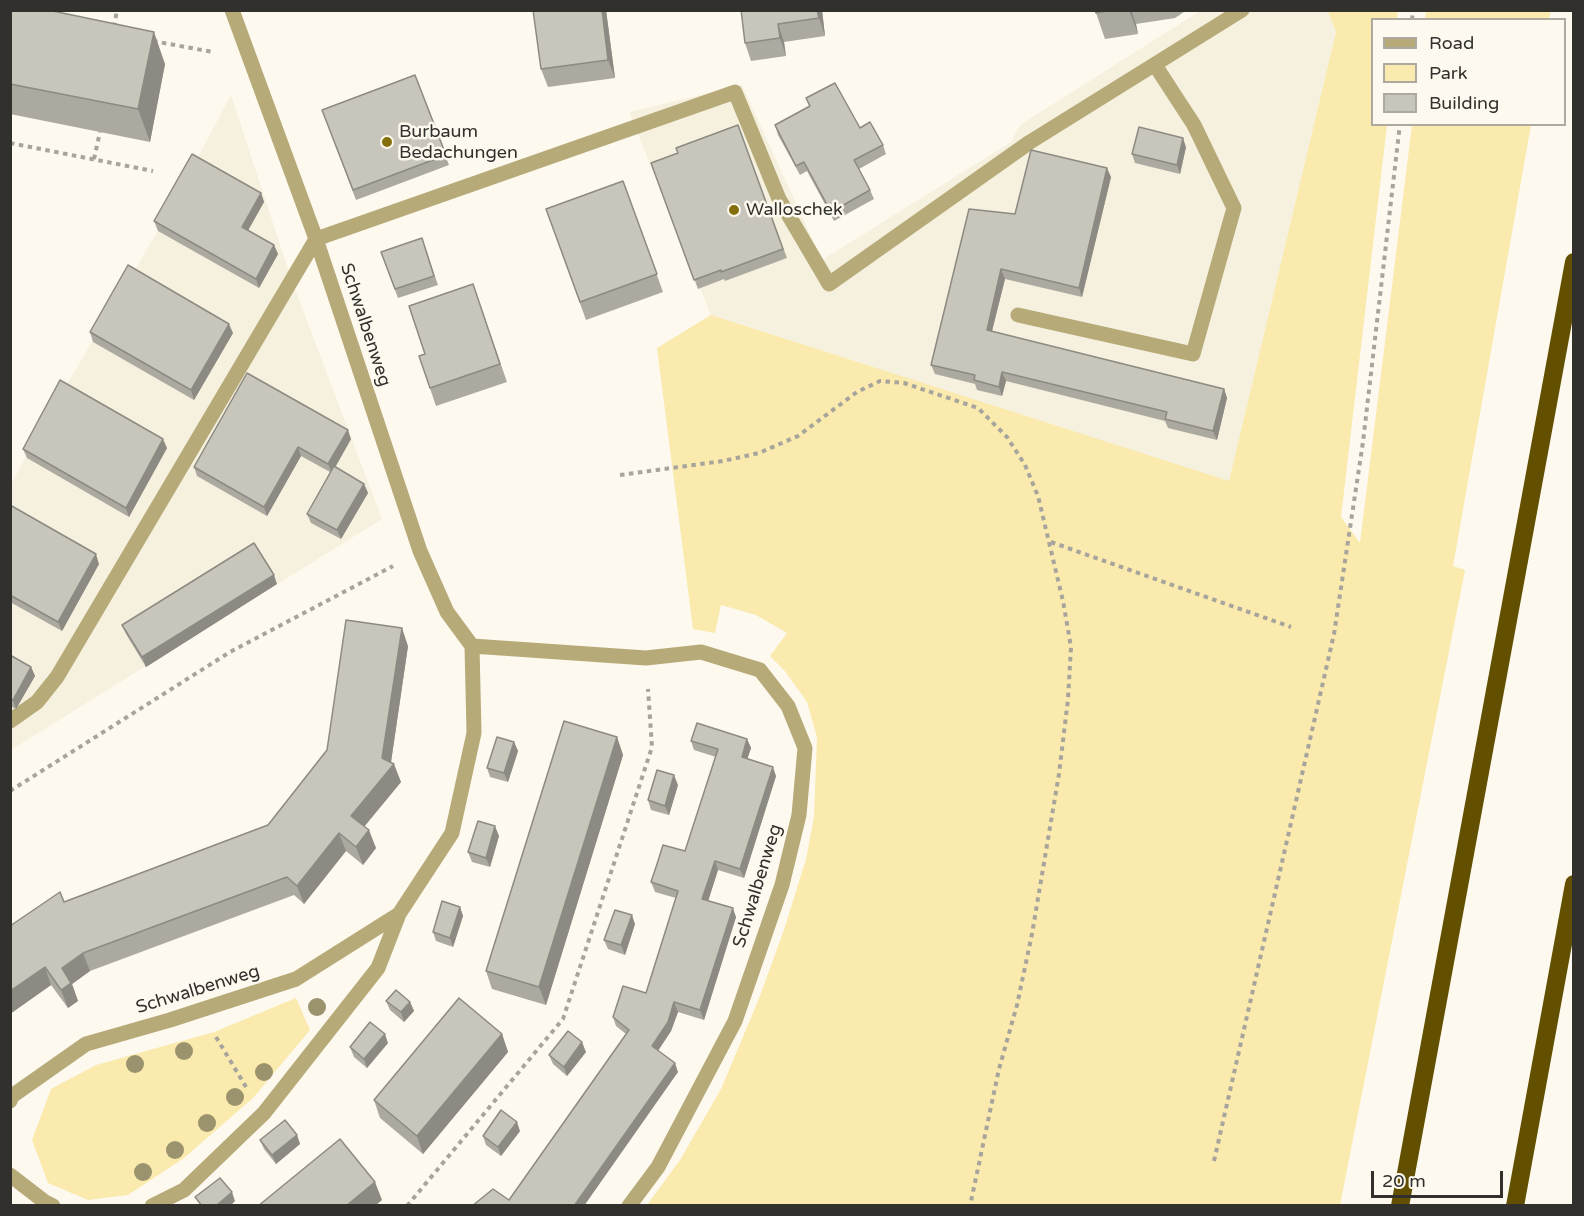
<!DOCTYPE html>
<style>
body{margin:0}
#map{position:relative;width:1584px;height:1216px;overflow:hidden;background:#fdf9ee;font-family:"Varela Round",sans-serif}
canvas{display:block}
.frame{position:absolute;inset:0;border:12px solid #31302c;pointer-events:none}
.legend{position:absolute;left:1371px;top:18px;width:195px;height:108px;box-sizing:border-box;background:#fdf9ee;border:2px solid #aba9a0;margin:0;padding:8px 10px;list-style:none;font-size:18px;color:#31302c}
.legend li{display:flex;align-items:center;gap:12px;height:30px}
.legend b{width:30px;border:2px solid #aba9a0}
.scale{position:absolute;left:1371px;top:1171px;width:132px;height:27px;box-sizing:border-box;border:3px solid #31302c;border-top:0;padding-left:8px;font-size:18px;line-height:21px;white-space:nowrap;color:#31302c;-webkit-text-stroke:4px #fdf9ee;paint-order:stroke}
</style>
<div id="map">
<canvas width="1584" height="1216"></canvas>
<div class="frame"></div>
<ul class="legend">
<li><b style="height:8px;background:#b7aa79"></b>Road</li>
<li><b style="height:16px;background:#faeaae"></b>Park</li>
<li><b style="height:16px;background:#c8c5ba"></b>Building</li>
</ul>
<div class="scale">20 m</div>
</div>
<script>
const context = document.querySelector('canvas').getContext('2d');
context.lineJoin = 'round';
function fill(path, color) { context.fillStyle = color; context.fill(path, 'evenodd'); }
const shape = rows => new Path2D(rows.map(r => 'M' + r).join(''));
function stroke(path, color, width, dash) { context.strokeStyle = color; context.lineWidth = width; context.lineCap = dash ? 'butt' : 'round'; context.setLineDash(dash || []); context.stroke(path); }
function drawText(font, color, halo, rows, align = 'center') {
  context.font = font + ' "Varela Round",sans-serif'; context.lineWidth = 5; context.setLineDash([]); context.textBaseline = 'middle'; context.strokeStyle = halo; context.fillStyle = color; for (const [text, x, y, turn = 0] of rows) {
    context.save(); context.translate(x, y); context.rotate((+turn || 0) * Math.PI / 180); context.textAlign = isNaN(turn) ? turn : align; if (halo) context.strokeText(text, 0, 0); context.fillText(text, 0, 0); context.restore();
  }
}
const built = shape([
 [1200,11,1328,11,1336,32,1229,482,711,315,629,112,742,85,822,260,1011,142,1020,125],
 [231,95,292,281,382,519,11,750,11,484,64,389,158,231]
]);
const green = shape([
 [1328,11,1398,11,1397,19,1372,20,1372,124,1387,125,1341,517,1360,543,1412,125,1531,125,1453,566,1465,570,1340,1205,647,1205,680,1160,721,1089,758,1001,784,930,806,859,814,817,817,737,807,702,784,670,770,656,787,633,756,615,721,605,715,633,693,629,657,348,711,315,1229,481,1336,32],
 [1426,11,1426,10,1551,11,1549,19,1425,19],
 [296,998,310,1030,253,1098,184,1158,128,1195,88,1200,48,1183,32,1140,51,1089,96,1065,214,1032]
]);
const path = shape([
 [1412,20,1413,10],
 [114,27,117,10],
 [153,41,213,52],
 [10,143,153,171],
 [94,159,100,132],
 [620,475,723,461,759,453,798,436,857,392,880,381,904,383,978,408,1007,437,1025,465,1038,496,1063,601,1071,647,1068,699,1059,774,1032,934,1017,1005,999,1069,970,1206],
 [1051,542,1291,627],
 [10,791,230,652,393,566],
 [216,1037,246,1087],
 [1214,1161,1334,634,1363,442,1400,124],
 [407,1206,563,1019,652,747,648,689]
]);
const minor = shape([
 [232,10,316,239,420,551,447,612,472,646,646,658,701,652,760,670,788,706,805,748,799,815,782,885,735,1021,658,1167,629,1206],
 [1018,315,1193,354,1234,208,1194,125,1155,65],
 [10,721,37,702,57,677,316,239,735,92,779,199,829,284,1030,142,1242,10],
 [10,1101,12,1096,86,1044,170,1020,296,979,399,914],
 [10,1175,45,1202,53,1206],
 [152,1206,184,1190,264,1113,378,968,399,914,452,833,474,733,472,646]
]);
const highway = shape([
 [1400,1206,1574,262],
 [1515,1206,1574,884]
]);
const trees = [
 [317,1007],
 [184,1051],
 [135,1064],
 [264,1072],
 [235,1097],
 [207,1123],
 [175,1150],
 [143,1172]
];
const wall = shape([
 [10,10,165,64,150,142,10,114],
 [606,10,615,78,548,87,541,69],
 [741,10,822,10,825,36,784,42,786,56,751,61,745,43],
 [1095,10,1187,10,1175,18,1136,24,1138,34,1105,39],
 [415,75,449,165,356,200,322,110],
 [806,98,860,128,883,145,886,154,859,169,870,190,874,199,834,221,807,171,800,175,778,135,775,125,809,106],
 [738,125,787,258,725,281,724,279,698,289,651,163,678,153],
 [1186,147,1180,174,1135,163,1132,154],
 [1111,177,1082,297,1005,279,992,331,1224,389,1227,398,1217,440,1168,428,1165,421,1006,381,1002,396,977,390,975,384,935,374,931,365,1015,214],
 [623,181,663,292,586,320,546,209],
 [261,193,264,202,248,230,274,245,278,254,259,288,158,231,154,221],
 [422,238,438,285,398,298,381,252],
 [473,284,507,382,436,406,419,356,425,354],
 [90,332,233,333,194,400,93,342],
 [247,373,351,439,335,467,364,484,368,493,341,539,311,523,307,514,330,472,301,456,267,516,197,476,194,467],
 [167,448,129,517,27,458,23,449],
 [10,505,99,564,62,631,10,602],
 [277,584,146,667,126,634,122,625],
 [408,646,391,762,401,782,364,827,376,848,363,865,346,851,304,904,294,895,90,971,72,984,78,1001,68,1008,51,985,10,1014,64,902,268,825],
 [10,655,31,667,35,676,16,709,10,706],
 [617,737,623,755,546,1005,492,989,486,971],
 [747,739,751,748,747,759,776,776,744,878,718,870,708,900,736,917,704,1020,678,1012,671,1031,658,1051,678,1072,509,1200,626,1034,616,1026,613,1017,646,993,676,898,655,892,651,882,685,851,716,757,694,750,691,741],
 [514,742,518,751,508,782,490,777,487,768],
 [678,785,669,815,651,810,648,800],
 [499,836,490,867,472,862,468,852],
 [460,907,463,916,453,947,436,941,433,932],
 [635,924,625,955,608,949,604,940],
 [386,1001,410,1002,414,1011,404,1022,390,1010],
 [502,1034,508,1052,423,1154,380,1118,374,1100],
 [388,1043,367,1068,354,1057,350,1047],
 [586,1052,567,1076,553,1064,549,1055],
 [520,1131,501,1156,486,1145,483,1136],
 [297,1135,300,1144,276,1164,264,1149,260,1140]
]);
const shadedWall = shape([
 [602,10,606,10,615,78,608,60],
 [817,10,822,10,825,36,819,18],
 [1129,10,1131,10,1136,24,1138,34],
 [778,24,784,42,786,56,780,38],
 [154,32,165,64,150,142,138,109],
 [1183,138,1186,147,1180,174,1177,165],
 [1107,168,1111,177,1082,297,1079,288],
 [261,193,264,202,245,236,242,227],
 [274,245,278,254,259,288,256,279],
 [1001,269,1005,279,990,339,987,330],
 [229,324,233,333,194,400,191,390],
 [1002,372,1006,381,1002,396,999,387],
 [1224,389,1227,398,1217,440,1213,431],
 [348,430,351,439,332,473,328,464],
 [163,439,167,448,129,517,126,508],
 [298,447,301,456,267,516,264,507],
 [364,484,368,493,341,539,337,530],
 [96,554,99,564,62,631,58,622],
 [274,575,277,584,146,667,142,657],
 [402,628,408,646,390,769,394,764,401,782,358,834,351,816,382,758],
 [31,667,35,676,16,709,13,700],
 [617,737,623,755,546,1005,539,987],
 [747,739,751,748,745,766,742,757],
 [514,742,518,751,508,782,504,773],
 [773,767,776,776,744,878,740,869],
 [674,775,678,785,669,815,665,806],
 [495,826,499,836,490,867,486,858],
 [369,830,376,848,363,865,356,847],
 [339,833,346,851,304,904,297,886],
 [715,861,718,870,706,908,702,899],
 [460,907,463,916,453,947,450,938],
 [733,908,736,917,704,1020,700,1010],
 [632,915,635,924,625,955,621,945],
 [83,953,90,971,72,984,78,1001,68,1008,61,990,62,968],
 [45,967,51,985,10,1014,10,991],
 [410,1002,414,1011,404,1022,401,1012],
 [674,1002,678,1012,671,1031,655,1055,652,1046],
 [385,1034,388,1043,367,1068,364,1059],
 [502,1034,508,1052,423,1154,417,1136],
 [582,1042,586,1052,567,1076,564,1067],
 [675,1063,678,1072,584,1206,574,1206],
 [517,1122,520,1131,501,1156,498,1147],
 [297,1135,300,1144,276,1164,272,1155],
 [375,1182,382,1200,375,1206,346,1206],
 [232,1192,235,1201,230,1206,216,1206]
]);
const building = shape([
 [10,10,48,10,154,32,138,109,10,84,10,10],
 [533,10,602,10,608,60,541,69,533,10],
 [741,10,817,10,819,18,778,24,780,38,745,43,741,10],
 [1095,10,1112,10,1096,13,1095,10],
 [415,75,446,155,353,190,322,110,415,75],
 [835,83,860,128,870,122,883,145,854,160,870,190,831,212,804,162,796,166,775,125,810,106,806,98,835,83],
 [738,125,783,249,721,272,721,270,694,280,651,163,678,153,676,148,738,125],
 [1139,127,1183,138,1177,165,1132,154,1139,127],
 [1031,150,1107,168,1079,288,1001,269,987,330,1224,389,1213,431,1165,419,1167,412,1002,372,999,387,974,380,975,375,931,365,969,209,1015,214,1031,150],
 [192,154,261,193,242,227,274,245,256,279,154,221,192,154],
 [623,181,657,274,580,302,546,209,623,181],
 [422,238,434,276,395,289,381,252,422,238],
 [128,265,229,324,191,390,90,332,128,265],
 [473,284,500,364,430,388,419,356,425,354,409,306,473,284],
 [247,373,348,430,328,464,298,447,264,507,194,467,247,373],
 [60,380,163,439,126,508,23,449,60,380],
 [334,466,364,484,337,530,307,514,334,466],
 [10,505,96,554,58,622,10,595,10,505],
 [254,543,274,575,142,657,122,625,254,543],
 [346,620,402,628,382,758,394,764,351,816,369,830,356,847,339,833,297,886,287,877,83,953,62,968,71,983,61,990,45,967,10,991,10,926,60,892,64,902,268,825,327,750,346,620],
 [10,655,31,667,13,700,10,699,10,655],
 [564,721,617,737,539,987,486,971,564,721],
 [697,723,747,739,742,757,773,767,740,869,715,861,702,899,733,908,700,1010,674,1002,668,1022,652,1046,675,1063,574,1206,472,1206,493,1189,509,1200,629,1030,613,1017,623,986,646,993,678,891,651,882,657,864,663,845,685,851,718,749,691,741,697,723],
 [497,737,514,742,504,773,487,768,497,737],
 [657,770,674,775,665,806,648,800,657,770],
 [478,821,495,826,486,858,468,852,478,821],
 [442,901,460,907,450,938,433,932,442,901],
 [615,910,632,915,621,945,604,940,615,910],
 [396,990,410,1002,401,1012,386,1001,396,990],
 [459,998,502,1034,417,1136,374,1100,459,998],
 [370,1022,385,1034,364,1059,350,1047,370,1022],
 [568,1031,582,1042,564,1067,549,1055,568,1031],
 [501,1110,517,1122,498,1147,483,1136,501,1110],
 [285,1120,297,1135,272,1155,260,1140,285,1120],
 [340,1139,375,1182,346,1206,258,1206,340,1139],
 [220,1178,232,1192,216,1206,202,1206,195,1197,220,1178]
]);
const markers = [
 [387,142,6,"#856f0d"],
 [734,210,6,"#856f0d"]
];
const poiNames = [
 ["Burbaum",399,132],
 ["Bedachungen",399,153],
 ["Walloschek",746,210]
];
const streetNames = [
 ["Schwalbenweg",365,325,72],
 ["Schwalbenweg",758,886,-73],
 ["Schwalbenweg",198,990,-17]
];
fill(built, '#f6f1de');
fill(green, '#faeaae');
stroke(path, '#a7a49c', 4, [4.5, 4.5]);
stroke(minor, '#b7aa79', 15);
stroke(highway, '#625000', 18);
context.fillStyle = '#9b926e';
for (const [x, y] of trees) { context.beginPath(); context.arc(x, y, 9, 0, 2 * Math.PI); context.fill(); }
fill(wall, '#aca9a0');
fill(shadedWall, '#8c8a82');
fill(building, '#c8c5ba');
stroke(building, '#8c8a82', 1.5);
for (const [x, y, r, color] of markers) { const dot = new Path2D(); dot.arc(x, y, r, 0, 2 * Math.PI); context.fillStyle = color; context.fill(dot); stroke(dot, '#fdf9ee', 2); }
drawText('18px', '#31302c', '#fdf9ee', poiNames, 'left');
drawText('18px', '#31302c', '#fdf9ee', streetNames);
</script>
